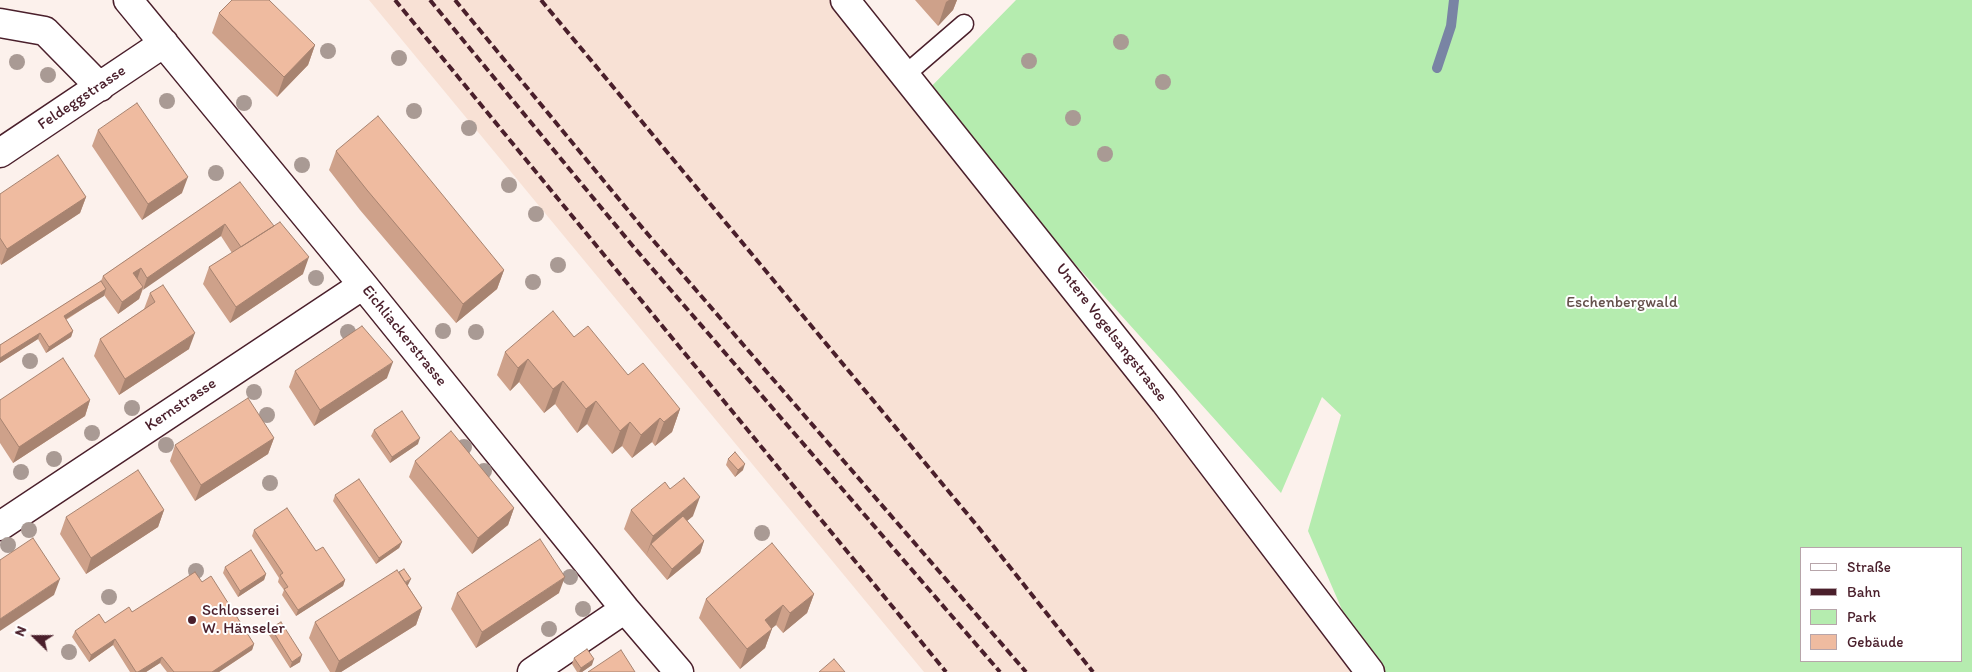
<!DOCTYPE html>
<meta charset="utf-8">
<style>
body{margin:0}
#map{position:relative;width:1972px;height:672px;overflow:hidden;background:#fcf1ec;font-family:Itim,sans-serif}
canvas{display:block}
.legend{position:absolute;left:1800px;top:547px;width:162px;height:115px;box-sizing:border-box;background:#fff;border:1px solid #b7a5aa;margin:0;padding:6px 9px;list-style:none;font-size:15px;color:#4a1f2b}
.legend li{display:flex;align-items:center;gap:10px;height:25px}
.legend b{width:25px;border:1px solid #b7a5aa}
.north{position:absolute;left:10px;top:612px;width:50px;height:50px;-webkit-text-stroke:4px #fff;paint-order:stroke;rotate:292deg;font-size:14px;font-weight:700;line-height:20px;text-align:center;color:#4a1f2b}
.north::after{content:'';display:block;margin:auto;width:18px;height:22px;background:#4a1f2b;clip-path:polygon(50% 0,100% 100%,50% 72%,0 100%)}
</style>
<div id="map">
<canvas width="1972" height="672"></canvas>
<ul class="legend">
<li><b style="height:6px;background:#fff"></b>Straße</li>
<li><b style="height:6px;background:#4a1f2b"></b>Bahn</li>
<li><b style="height:14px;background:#b5ecaf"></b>Park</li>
<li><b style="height:14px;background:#efbba0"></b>Gebäude</li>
</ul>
<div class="north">N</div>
</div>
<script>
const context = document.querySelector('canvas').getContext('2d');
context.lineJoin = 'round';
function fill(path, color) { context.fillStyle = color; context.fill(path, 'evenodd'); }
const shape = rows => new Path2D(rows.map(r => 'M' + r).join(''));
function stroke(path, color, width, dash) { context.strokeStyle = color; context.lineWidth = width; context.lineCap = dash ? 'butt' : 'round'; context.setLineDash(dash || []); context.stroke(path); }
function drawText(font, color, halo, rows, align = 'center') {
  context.font = font + ' Itim,sans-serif'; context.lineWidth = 4; context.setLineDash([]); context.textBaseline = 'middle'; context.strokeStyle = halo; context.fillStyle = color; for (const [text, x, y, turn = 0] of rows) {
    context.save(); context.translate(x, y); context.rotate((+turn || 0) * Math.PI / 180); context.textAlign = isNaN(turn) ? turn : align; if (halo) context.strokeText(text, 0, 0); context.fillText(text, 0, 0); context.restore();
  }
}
const built = shape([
 [369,0,845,0,1370,672,924,672]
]);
const green = shape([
 [1016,0,1972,0,1972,672,1370,672,1365,663,1308,531,1341,415,1322,397,1281,493,923,95],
 [1801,548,1961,548,1961,661,1801,661]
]);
const stream = shape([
 [1437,68,1451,26,1454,0]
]);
const lane = shape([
 [906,74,964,24]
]);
const street = shape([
 [128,0,363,285,625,609,679,672],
 [0,23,45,31,100,87],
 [0,153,164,43],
 [0,526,363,285],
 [532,672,625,609]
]);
const secondary = shape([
 [845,0,1165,402,1370,672]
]);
const rail = shape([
 [395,0,946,672],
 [430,0,632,245,1000,672],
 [455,0,645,231,1026,672],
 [541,0,979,528,1093,672]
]);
const trees = [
 [1121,42],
 [328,51],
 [399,58],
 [1029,61],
 [17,62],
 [48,75],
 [1163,82],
 [167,101],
 [244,103],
 [414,111],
 [1073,118],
 [469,128],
 [1105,154],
 [302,165],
 [216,173],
 [509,185],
 [536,214],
 [558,265],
 [316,278],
 [533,282],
 [443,331],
 [348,332],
 [476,332],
 [30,361],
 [254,392],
 [132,408],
 [267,415],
 [92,433],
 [166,445],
 [464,447],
 [54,459],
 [484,471],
 [21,472],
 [270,483],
 [29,530],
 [762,533],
 [8,545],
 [196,571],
 [570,577],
 [109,597],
 [583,609],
 [549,629],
 [69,652]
];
const wall = shape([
 [915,0,957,0,953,10,938,26],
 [219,13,315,45,308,65,277,97,212,33],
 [98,130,182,193,142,220,92,146],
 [336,151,504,270,497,289,456,323,360,210,329,170],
 [240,182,303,274,230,323,203,284,209,267,232,253,221,236,143,289,139,299,118,314,104,295,66,320,73,331,71,337,46,353,38,339,0,363,0,345,101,281,103,276],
 [0,194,86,197,80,213,1,265,0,263],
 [150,293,189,349,119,395,94,356,100,339,144,309],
 [574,337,628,375,680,409,672,432,655,446,652,442,632,458,622,446,612,454,587,424,577,433,555,404,544,413,519,382,510,391,497,375,505,352],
 [295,371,387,378,314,426,289,387],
 [0,400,90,400,85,416,13,463,0,443],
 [374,430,418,444,390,463,371,436],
 [274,438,268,454,195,501,170,461,175,445],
 [728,459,743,470,735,477,726,465],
 [415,461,514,508,508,525,472,554,409,477],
 [335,495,402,542,399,548,376,564,333,501],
 [164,510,158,527,86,574,60,534,66,517],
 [631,510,693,516,687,521,704,541,700,553,667,580,624,529],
 [254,530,316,551,345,580,343,586,296,616,282,595,284,590,278,582,279,578,252,536],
 [225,567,266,574,264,580,238,597,223,573],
 [202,582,254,644,252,650,219,672,167,672,160,663,146,672,130,672,113,645,89,662,72,637,75,631,105,623,132,612],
 [408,585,408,586,422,608,416,625,341,672,330,672,309,638,315,622],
 [457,593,559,593,476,648,451,609],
 [814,594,807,613,783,633,776,625,772,628,765,648,740,669,699,618,706,599],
 [271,628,300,662,290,668,269,635],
 [574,658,592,665,582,672,577,672,572,664]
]);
const shadedWall = shape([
 [949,0,957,0,953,10,938,26,946,2],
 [315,45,308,65,277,97,284,77],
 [188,177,182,193,142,220,148,204],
 [86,197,80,213,1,265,7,249],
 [225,224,221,236,143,290,147,278],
 [309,257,303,274,230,323,236,307],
 [141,268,137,280,133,273],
 [504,270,497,289,456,323,463,304],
 [143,287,139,299,118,314,122,302],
 [106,289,104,296,61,322,64,316],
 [73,331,71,337,46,353,49,347],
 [40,333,38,339,0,363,0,358],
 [195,333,189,349,119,395,125,379],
 [528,359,519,382,510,391,518,368],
 [393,362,387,378,314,426,320,410],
 [563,381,555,404,544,413,553,389],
 [90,400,85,416,13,463,19,447],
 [596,401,587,424,577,433,586,409],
 [680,409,672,432,655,446,664,422],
 [660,418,652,442,632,458,641,435],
 [630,422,622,446,612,454,620,431],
 [274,438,268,454,195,501,201,485],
 [420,438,418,444,390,463,392,457],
 [745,464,743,470,735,477,738,470],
 [700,497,693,516,654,548,651,544,646,556,653,536],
 [514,508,508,525,472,554,478,538],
 [164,510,158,527,86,574,91,558],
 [704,541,700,553,667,580,672,569],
 [402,542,399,548,376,564,379,558],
 [266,574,264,580,238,597,240,591],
 [565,577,559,593,476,648,482,632],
 [60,579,54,595,0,631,0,619],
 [411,579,408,585,401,590,403,584],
 [345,580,343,586,296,616,298,610],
 [814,594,807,613,783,633,790,613],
 [783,605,776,625,758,640,765,620],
 [422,608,416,625,341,672,335,672,339,661],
 [772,629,765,648,740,669,747,649],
 [115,639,113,645,89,662,91,655],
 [254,644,252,650,219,672,212,672],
 [302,655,300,662,290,668,292,662],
 [162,657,160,663,146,672,138,672],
 [594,659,592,665,582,672,579,672,581,668]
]);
const building = shape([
 [232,0,269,0,315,45,284,77,219,13,232,0],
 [137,103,188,177,148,204,98,130,137,103],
 [378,116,504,270,463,304,367,190,336,151,378,116],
 [58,155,86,197,7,249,0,238,0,194,58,155],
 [240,182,274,226,241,247,225,224,147,278,141,268,133,273,143,287,122,302,103,276,240,182],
 [280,222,309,257,236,307,209,267,280,222],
 [101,281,106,289,64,316,73,331,49,347,40,333,0,358,0,345,101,281],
 [163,285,195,333,125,379,100,339,155,302,150,293,163,285],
 [553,311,574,337,588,326,628,375,643,363,680,409,664,422,660,418,641,435,630,422,620,431,596,401,586,409,563,381,553,389,528,359,518,368,505,352,553,311],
 [362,326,393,362,320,410,295,371,362,326],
 [63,358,90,400,19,447,0,418,0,400,63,358],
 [248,398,274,438,201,485,175,445,248,398],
 [402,411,420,438,392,457,374,430,402,411],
 [451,431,514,508,478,538,415,461,451,431],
 [735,452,745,464,738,470,728,459,735,452],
 [138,470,164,510,91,558,66,517,138,470],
 [684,478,700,497,653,536,631,510,665,482,670,489,684,478],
 [359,479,402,542,379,558,335,495,359,479],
 [287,508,316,551,323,547,345,580,298,610,284,589,288,587,280,575,283,573,254,530,287,508],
 [683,516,704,541,672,569,651,544,683,516],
 [33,538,60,579,0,619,0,560,33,538],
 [540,539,565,577,482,632,457,593,540,539],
 [772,543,814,594,790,613,783,605,765,620,772,629,747,649,706,599,772,543],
 [251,550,266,574,240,591,225,567,251,550],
 [404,569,411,579,405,582,399,572,404,569],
 [397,570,422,608,339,661,315,622,397,570],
 [195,572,202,582,211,576,254,644,212,672,174,672,162,657,138,672,136,672,115,639,91,655,75,631,99,614,105,623,129,607,132,612,195,572],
 [281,622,302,655,292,662,271,628,281,622],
 [587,649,594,659,581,668,574,658,587,649],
 [621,650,635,672,588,672,621,650],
 [834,659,845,672,819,672,834,659]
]);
const markers = [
 [192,620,5,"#4a1f2b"]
];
const streetNames = [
 ["Feldeggstrasse",82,98,-34],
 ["Untere Vogelsangstrasse",1111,333,52],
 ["Eichliackerstrasse",404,336,51],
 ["Kernstrasse",181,405,-34]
];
const parkNames = [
 ["Eschenbergwald",1622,303]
];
const poiNames = [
 ["Schlosserei",202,611],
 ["W. Hänseler",202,629]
];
fill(built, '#f8e1d5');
fill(green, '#b5ecaf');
stroke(stream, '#7984a4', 10);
stroke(lane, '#4a1f2b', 21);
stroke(street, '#4a1f2b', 31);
stroke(secondary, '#4a1f2b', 31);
stroke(lane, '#fff', 18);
stroke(street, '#fff', 28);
stroke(secondary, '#fff', 28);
stroke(rail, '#4a1f2b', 4, [8, 4]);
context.fillStyle = '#a99a94';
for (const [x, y] of trees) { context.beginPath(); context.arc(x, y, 8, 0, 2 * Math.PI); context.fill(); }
fill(wall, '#cea18a');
fill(shadedWall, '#a78370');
fill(building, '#efbba0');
stroke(building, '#a78370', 1);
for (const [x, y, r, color] of markers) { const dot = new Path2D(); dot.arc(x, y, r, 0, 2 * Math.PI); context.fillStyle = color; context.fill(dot); stroke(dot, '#fff', 2); }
drawText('16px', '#4a1f2b', '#fff', streetNames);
drawText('16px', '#65524c', '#fff', parkNames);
drawText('16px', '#4a1f2b', '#fff', poiNames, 'left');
</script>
